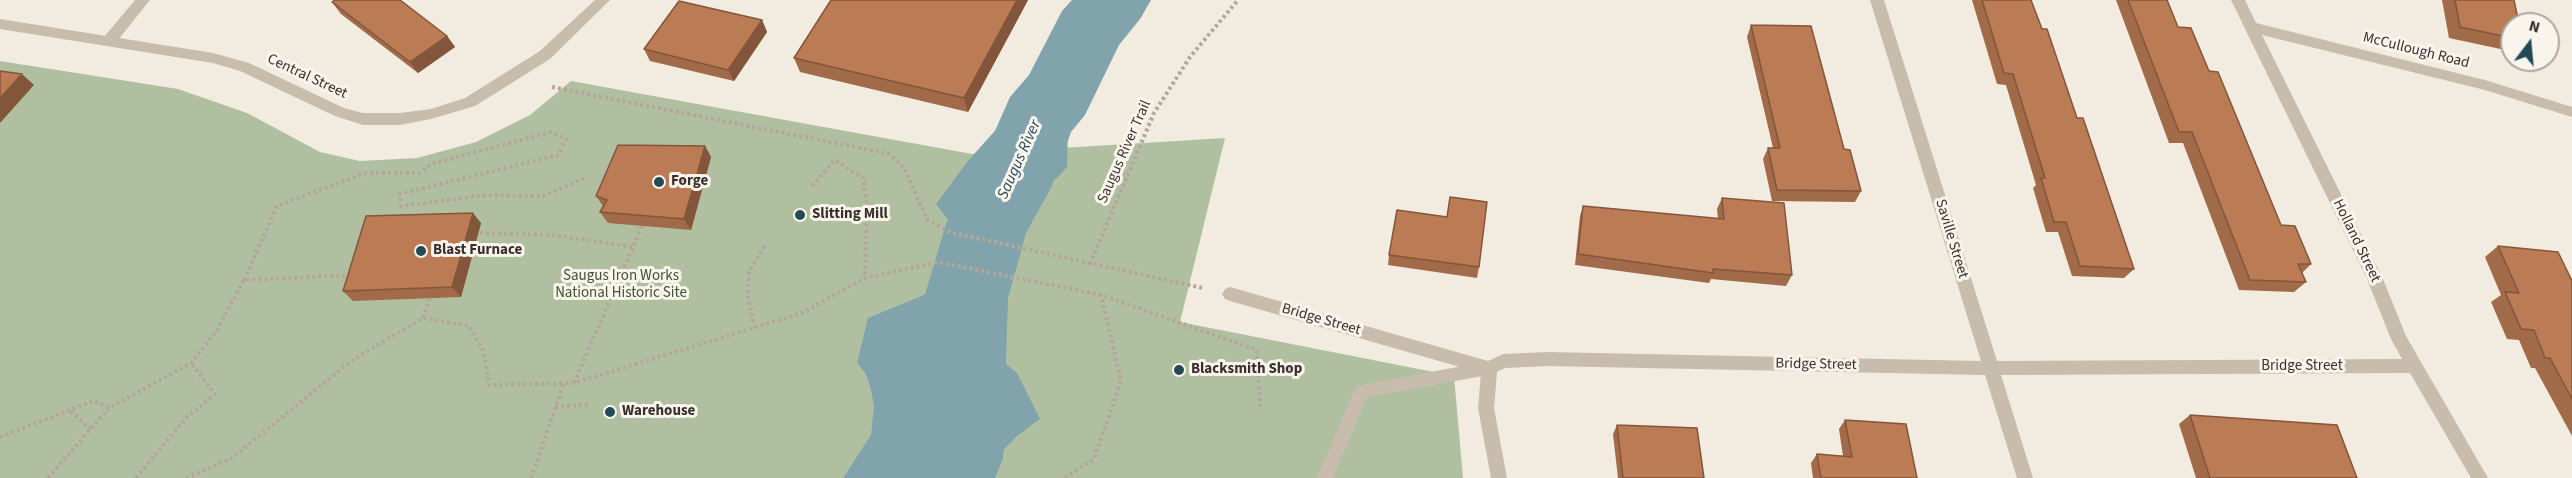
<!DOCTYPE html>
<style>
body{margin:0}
#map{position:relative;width:2572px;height:478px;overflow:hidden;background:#f1ebe0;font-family:"Source Sans 3",sans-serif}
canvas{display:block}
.north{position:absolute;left:2500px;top:12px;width:60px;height:60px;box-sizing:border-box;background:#f9f5ec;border:2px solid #aba69f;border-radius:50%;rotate:16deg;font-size:16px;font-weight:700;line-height:24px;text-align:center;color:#37302b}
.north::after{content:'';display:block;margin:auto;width:21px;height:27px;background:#244b55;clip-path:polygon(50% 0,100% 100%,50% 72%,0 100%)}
</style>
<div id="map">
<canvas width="2572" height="478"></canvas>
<div class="north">N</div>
</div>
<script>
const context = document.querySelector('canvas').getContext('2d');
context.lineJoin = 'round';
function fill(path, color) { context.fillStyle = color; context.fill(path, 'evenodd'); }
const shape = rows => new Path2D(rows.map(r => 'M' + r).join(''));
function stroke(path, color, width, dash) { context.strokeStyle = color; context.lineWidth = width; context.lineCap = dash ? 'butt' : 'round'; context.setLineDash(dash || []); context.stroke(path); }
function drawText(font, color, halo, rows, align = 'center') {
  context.font = font + ' "Source Sans 3",sans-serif'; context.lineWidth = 6; context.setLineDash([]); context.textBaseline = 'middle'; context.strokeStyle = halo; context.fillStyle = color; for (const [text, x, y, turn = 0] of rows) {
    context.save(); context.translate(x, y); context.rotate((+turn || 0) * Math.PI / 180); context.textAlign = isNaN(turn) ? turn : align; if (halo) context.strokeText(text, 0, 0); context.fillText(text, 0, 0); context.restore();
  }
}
const green = shape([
 [0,61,178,89,247,113,320,152,360,161,417,158,476,142,530,115,571,81,1005,160,1045,149,1225,138,1180,322,1454,376,1463,478,0,478]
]);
const water = shape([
 [1082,0,1149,0,1142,16,1131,28,1099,43,1077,65,1068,129,1067,167,1057,178,1002,212,986,231,980,243,970,305,970,319,976,330,1001,360,1017,373,1040,419,1017,436,976,478,843,478,871,435,874,406,871,390,866,374,857,363,868,318,931,292,946,278,955,229,936,204,967,162,1010,114,1023,95,1034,67]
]);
const river = shape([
 [1072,0,1151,0,1140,19,1119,45,1085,115,1071,132,1051,188,1026,233,1008,298,1003,459,995,478,903,478,911,459,924,298,946,224,976,174,1010,97,1029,75,1062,11,1072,0]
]);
const path = shape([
 [552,87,890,154,904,168,927,219,949,232,1203,288],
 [812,186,835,160,863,178,867,203,865,278],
 [480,233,553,235,633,247],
 [1090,264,1154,113,1190,57,1238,0],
 [244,280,277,206,365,173,420,173,431,164,551,132,566,139,558,155,400,194,401,206,486,195,542,196,588,177],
 [423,318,430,298],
 [755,328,748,297,749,272,765,245],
 [574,383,642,226],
 [555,406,589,405],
 [71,411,90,429],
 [0,437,94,401,109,408,191,363,218,329,244,280,351,275],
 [48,478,109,408],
 [136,478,186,418,215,394,191,363],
 [186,478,232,458,351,361,423,318,469,326,484,352,489,385,574,383,802,313,865,278,938,262,1101,295,1257,350,1260,409],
 [531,478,564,383],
 [1065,478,1094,459,1121,381,1101,295]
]);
const service = shape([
 [1489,361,1495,363,1497,368,1495,373,1489,375,1367,397,1333,478,1317,478,1356,386,1489,361]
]);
const minor = shape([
 [135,0,150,0,114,45,104,45,102,41,104,37,135,0],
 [1870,0,1884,0,1997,361,2402,359,2391,339,2367,279,2231,0,2245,0,2256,23,2485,80,2572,107,2572,117,2485,90,2262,35,2383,279,2406,336,2488,478,2471,478,2410,373,2001,375,2033,478,2017,478,1985,375,1547,366,1505,368,1497,372,1494,408,1507,478,1491,478,1478,408,1481,373,1230,301,1225,299,1222,294,1225,289,1230,287,1488,361,1503,354,1547,352,1981,361,1870,0]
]);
const tertiary = shape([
 [595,0,610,0,550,59,475,106,431,119,400,125,363,125,335,116,240,71,213,63,0,29,0,19,213,53,249,63,344,108,363,113,400,113,431,109,465,98,540,51,595,0]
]);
const wall = shape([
 [831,0,1028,0,968,112,800,72,794,58],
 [1972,0,2031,0,2077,118,2134,269,2124,278,2072,276,2058,232,2046,232,2033,188,2036,185,2006,85,1997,84],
 [2116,0,2167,0,2178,27,2209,71,2281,225,2311,264,2302,273,2306,282,2294,292,2239,290,2183,143,2169,143],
 [2442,0,2514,0,2512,24,2512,49,2510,51,2449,38],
 [332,2,447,36,455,47,418,73,341,14],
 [762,20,767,32,734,81,650,61,644,49],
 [1751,25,1844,149,1861,191,1855,202,1772,201,1763,159,1768,148,1773,148,1747,37],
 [705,146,711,157,691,230,608,223,600,212,603,206,596,196],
 [1722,198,1792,275,1786,286,1711,279,1709,283,1575,265,1580,216,1583,206,1718,219,1717,209],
 [1447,217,1479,267,1477,278,1388,265,1389,255],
 [481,223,461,297,353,301,343,291],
 [2498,246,2572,281,2572,436,2535,368,2531,368,2519,340,2507,339,2491,302,2501,295,2485,257],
 [2190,415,2357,478,2196,478,2179,424],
 [1845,420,1917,478,1813,478,1811,463,1817,454,1843,456,1839,429],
 [1617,425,1704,478,1618,478,1613,434]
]);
const shadedWall = shape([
 [1017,0,1028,0,968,112,964,98],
 [762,20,767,32,734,81,728,70],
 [447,36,455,47,418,73,410,62],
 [22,74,34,85,0,123,0,98],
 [705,146,711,157,691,230,684,219],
 [473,213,481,223,461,297,452,287]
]);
const building = shape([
 [335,0,400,0,447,36,410,62,332,2,335,0],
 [831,0,1017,0,964,98,794,58,831,0],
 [1982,0,2031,0,2042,29,2047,29,2077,118,2083,118,2134,269,2080,266,2066,222,2054,222,2041,178,2045,178,2013,74,2004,73,1982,0],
 [2128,0,2167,0,2178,27,2191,28,2209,71,2218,72,2281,225,2295,226,2311,264,2298,264,2306,282,2250,280,2192,132,2179,132,2128,0],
 [2455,0,2514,0,2519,24,2512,24,2512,38,2460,27,2455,0],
 [679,1,762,20,728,70,644,49,679,1],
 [1751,25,1811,26,1844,149,1850,150,1861,191,1777,190,1768,148,1780,148,1751,25],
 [0,71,22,74,0,98,0,71],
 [618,145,705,146,684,219,600,212,607,200,596,196,618,145],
 [1450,197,1487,202,1479,267,1389,255,1397,210,1447,217,1450,197],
 [1722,198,1784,203,1792,275,1713,269,1713,273,1578,254,1583,206,1724,219,1722,198],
 [473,213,452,287,343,291,366,216,473,213],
 [2498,246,2558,252,2572,281,2572,399,2550,358,2545,358,2534,330,2521,329,2505,292,2519,293,2498,246],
 [2190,415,2337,425,2357,478,2210,478,2190,415],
 [1845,420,1906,424,1917,478,1821,478,1817,454,1852,457,1845,420],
 [1617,425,1697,428,1704,478,1623,478,1617,425]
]);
const markers = [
 [659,182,6,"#244b55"],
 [800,215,6,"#244b55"],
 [421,251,6,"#244b55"],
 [1179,370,6,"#244b55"],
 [610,412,6,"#244b55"]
];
const streetNames = [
 ["McCullough Road",2416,51,14],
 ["Central Street",307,77,25],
 ["Saugus River Trail",1125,152,-66],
 ["Saville Street",1951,239,73],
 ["Holland Street",2356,241,64],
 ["Bridge Street",1321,320,16],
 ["Bridge Street",1816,365,1],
 ["Bridge Street",2302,367]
];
const poiNames = [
 ["Forge",671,182],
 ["Slitting Mill",812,215],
 ["Blast Furnace",433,251],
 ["Blacksmith Shop",1191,370],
 ["Warehouse",622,412]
];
const parkNames = [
 ["Saugus Iron Works",621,277],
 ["National Historic Site",621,294]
];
const waterNames = [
 ["Saugus River",1020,160,-66]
];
fill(green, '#b1bfa1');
fill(water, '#81a4ac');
fill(river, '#81a4ac');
stroke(path, '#b4a797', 4, [3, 3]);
fill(service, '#c8bdad');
fill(minor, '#c8bdad');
fill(tertiary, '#c8bdad');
fill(wall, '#a16a48');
fill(shadedWall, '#83563b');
fill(building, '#bb7b54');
stroke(building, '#83563b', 1.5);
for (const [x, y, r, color] of markers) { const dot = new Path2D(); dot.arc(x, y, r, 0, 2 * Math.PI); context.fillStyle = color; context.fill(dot); stroke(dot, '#f9f5ec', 2); }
drawText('15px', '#37302b', '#f9f5ec', streetNames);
drawText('bold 15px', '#37302b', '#f9f5ec', poiNames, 'left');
drawText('15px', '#425331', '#f9f5ec', parkNames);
drawText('italic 16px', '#244b55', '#f9f5ec', waterNames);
</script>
